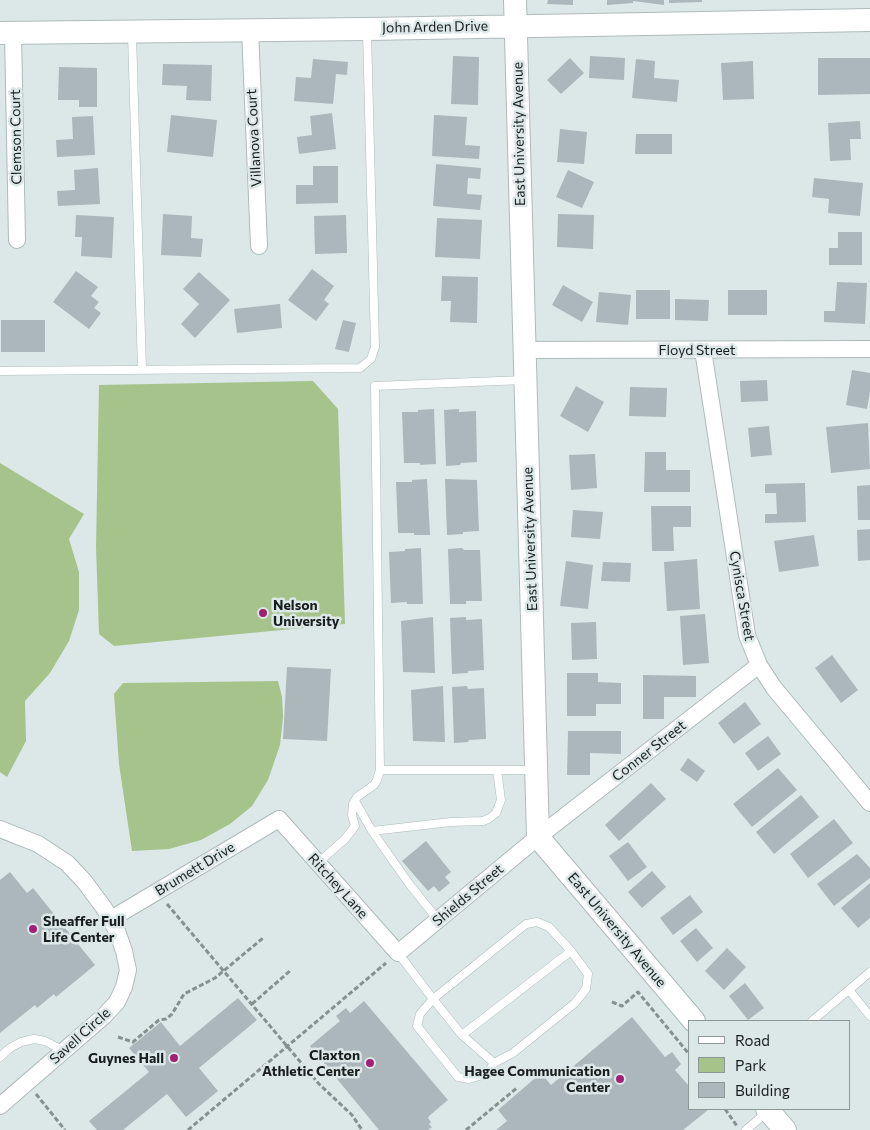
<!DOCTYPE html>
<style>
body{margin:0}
#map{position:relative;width:870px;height:1130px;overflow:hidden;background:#dbe8e7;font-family:Commissioner,sans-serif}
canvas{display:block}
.legend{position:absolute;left:688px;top:1020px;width:162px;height:90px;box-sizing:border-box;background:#dbe8e7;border:1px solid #8d9796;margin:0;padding:6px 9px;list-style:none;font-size:15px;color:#181d1d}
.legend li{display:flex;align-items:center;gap:10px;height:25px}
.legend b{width:25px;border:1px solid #8d9796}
</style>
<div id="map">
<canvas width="870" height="1130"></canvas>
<ul class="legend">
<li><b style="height:6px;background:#fff"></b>Road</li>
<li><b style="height:14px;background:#a6c38b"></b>Park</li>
<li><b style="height:14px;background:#acb7bc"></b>Building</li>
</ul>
</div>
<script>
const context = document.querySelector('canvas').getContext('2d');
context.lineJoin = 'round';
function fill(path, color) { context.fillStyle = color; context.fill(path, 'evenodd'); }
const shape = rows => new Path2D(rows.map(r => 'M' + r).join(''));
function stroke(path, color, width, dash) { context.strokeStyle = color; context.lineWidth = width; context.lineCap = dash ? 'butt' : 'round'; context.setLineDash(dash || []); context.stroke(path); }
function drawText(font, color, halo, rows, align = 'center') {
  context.font = font + ' Commissioner,sans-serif'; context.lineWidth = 5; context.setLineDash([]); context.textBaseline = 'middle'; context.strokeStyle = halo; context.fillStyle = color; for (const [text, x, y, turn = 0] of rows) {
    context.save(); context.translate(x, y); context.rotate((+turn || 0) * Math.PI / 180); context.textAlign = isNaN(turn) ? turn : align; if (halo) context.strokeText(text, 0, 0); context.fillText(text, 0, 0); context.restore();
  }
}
const green = shape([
 [313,381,338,409,345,624,114,646,99,634,96,547,99,385],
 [0,463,84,514,69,539,79,572,79,610,69,641,50,673,25,701,26,741,7,777,0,772],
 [278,681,282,697,283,717,280,745,268,780,252,806,230,824,201,840,169,849,132,851,119,764,114,694,123,683]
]);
const building = shape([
 [548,0,573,0,573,5,547,4],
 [607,0,664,0,664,5,633,1,633,3,607,5],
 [669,0,702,0,702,2,669,3],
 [453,56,479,57,478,105,451,104],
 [590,56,625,58,624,80,589,78],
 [570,58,584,73,561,94,547,80],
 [818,58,870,58,870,94,818,95],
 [313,59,348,62,347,75,336,74,333,104,294,101,296,77,311,78],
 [636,59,655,61,654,78,679,80,677,102,632,98],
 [753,61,754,99,723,100,721,63],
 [163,64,212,65,211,101,186,100,187,86,162,85],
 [59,67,97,68,97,107,79,107,79,100,58,100],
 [332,113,336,149,299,154,297,137,312,135,310,116],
 [171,115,217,120,213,157,167,152],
 [434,115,467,117,465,145,480,146,479,159,432,156],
 [93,116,95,155,57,157,56,140,73,139,72,117],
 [860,121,861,139,850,139,851,160,830,161,828,123],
 [560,129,587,132,584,164,557,162],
 [636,134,672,134,672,154,635,154],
 [436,164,481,168,480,179,468,178,467,194,482,195,480,210,433,206],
 [313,166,338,166,338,203,296,204,296,185,313,185],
 [98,168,100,204,58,206,57,191,75,190,74,170],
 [568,170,594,182,582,208,556,197],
 [814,178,863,183,860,216,828,213,829,199,812,197],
 [163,214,192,216,191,238,203,239,201,257,161,255],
 [558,214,594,215,593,249,557,247],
 [76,215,114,217,112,258,81,256,82,237,75,237],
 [346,215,347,253,315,254,314,216],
 [437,218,482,220,480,259,435,257],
 [838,232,862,232,862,265,829,265,829,248,838,248],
 [312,269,334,286,324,300,329,304,316,321,288,300],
 [76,271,98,287,91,296,99,302,94,308,101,313,89,329,53,302],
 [199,272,230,300,195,338,181,324,199,304,183,289],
 [442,276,478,277,477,323,450,322,451,301,441,301],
 [837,282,867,283,865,324,824,322,824,311,835,311],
 [563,285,593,302,582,322,552,305],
 [636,290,670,290,670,319,636,319],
 [728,290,767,290,767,315,728,315],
 [599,292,631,295,628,325,596,322],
 [675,299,709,300,708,321,675,320],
 [280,304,282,328,237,333,234,309],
 [1,320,45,320,45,352,1,352],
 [343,320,356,323,349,352,335,349],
 [852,370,870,373,870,392,867,409,846,405],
 [767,380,768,401,741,402,740,381],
 [576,386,604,402,588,432,560,416],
 [630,387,667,388,666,417,629,416],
 [434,409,436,464,420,465,420,463,404,463,402,412,418,412,418,410],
 [459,409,459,412,476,411,477,462,461,463,460,465,446,466,444,410],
 [868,423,870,469,831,473,826,427],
 [769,426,772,455,751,457,748,428],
 [645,452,666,452,666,470,690,470,690,492,644,492],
 [595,454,597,488,571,490,569,455],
 [427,479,430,535,414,535,414,533,398,533,396,482,412,482,412,480],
 [445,479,477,480,479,531,463,532,463,534,447,535],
 [805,483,806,522,765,523,765,514,777,514,776,493,765,493,765,484],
 [870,485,870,520,858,520,857,486],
 [651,506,691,506,691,527,673,527,674,551,652,551],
 [573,510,603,512,600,539,571,537],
 [870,529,870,560,858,561,857,530],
 [814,535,819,566,779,572,774,541],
 [421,548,423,604,407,604,407,602,391,603,389,552,405,551,405,549],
 [462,548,464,550,480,550,482,601,466,601,466,604,450,604,448,549],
 [697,559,700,609,667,611,664,562],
 [566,561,593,565,588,609,560,606],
 [603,562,631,563,630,582,601,581],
 [705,614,709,663,683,665,680,616],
 [433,617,435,673,403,672,401,621],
 [466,617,466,620,482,619,484,670,468,671,468,673,452,674,450,618],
 [596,622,597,659,572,660,571,623],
 [832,655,858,690,841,703,815,668],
 [287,667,331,669,327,741,283,739],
 [567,673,598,673,598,682,621,683,621,704,596,704,596,716,567,716],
 [643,675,696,676,696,697,664,697,664,719,643,719],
 [443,686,445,742,413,741,411,690],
 [467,686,468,689,484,688,486,739,469,740,468,742,454,743,452,687],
 [745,702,761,724,734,744,718,723],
 [568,731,621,731,621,754,590,753,590,775,567,775],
 [768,736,781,754,758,771,745,753],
 [688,758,705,771,697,782,680,770],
 [778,768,797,790,752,827,733,804],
 [651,783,666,799,619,841,605,825],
 [801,795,819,817,774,854,756,832],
 [834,819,853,843,808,878,790,854],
 [426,841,451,872,445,877,450,883,439,892,434,886,428,891,402,861],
 [628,842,647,867,628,881,609,856],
 [857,854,870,868,870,878,834,906,817,884],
 [652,871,666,887,642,908,628,892],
 [10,872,27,893,33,888,95,965,56,997,54,994,37,1008,35,1005,0,1033,0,880],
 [870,883,870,918,858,928,841,908],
 [690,895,703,912,673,935,660,918],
 [696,928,713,948,697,962,680,941],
 [727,948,746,967,724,990,705,971],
 [745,983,764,1008,748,1020,729,996],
 [238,998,257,1020,199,1068,218,1091,186,1117,167,1094,123,1130,97,1130,89,1121,149,1072,129,1048,161,1022,180,1046],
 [364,1001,448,1100,429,1116,428,1118,431,1122,429,1124,432,1127,428,1130,379,1130,310,1046,340,1021,336,1016,346,1008,350,1013],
 [632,1017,665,1057,672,1052,681,1064,675,1070,689,1086,689,1109,708,1110,683,1130,496,1130,507,1121,498,1110,541,1073,551,1085]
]);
const path = shape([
 [167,904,319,1084,352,1115,362,1130],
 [612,1002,622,1006,638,992,689,1054],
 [252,1004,291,970],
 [118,1037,133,1042,159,1020,166,1019,172,1014,184,994,215,978,263,938],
 [36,1094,65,1130],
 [725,1109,737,1126],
 [188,1130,386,963],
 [466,1130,518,1087]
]);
const lane = shape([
 [132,34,142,370],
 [0,371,360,368,371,359,375,347,367,31],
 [524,380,375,386,380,770,534,770],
 [355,801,372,831,451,822,483,821,490,818,496,813,501,800,497,770],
 [372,831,410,885,438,920],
 [318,863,345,839,352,830,355,826,352,815,353,804,357,797,374,785,377,780,380,770],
 [398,953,433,999,462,1035,494,1063,513,1053,575,1003,586,989,588,974,571,951,549,927,537,922,526,924,433,999,420,1014,417,1026,458,1077,469,1079,479,1076,489,1071,494,1063],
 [849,990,870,1016],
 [812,1021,870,972],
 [462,1035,571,951],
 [0,1057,10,1048,21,1042,34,1039,45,1041,64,1051],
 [746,1130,767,1112]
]);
const street = shape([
 [250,29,259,246],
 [13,33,17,240],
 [525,350,870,349],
 [703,350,747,635,759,665,774,688,870,803],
 [0,829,38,844,67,863,84,881,104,908,117,931,124,951,128,970,124,987,117,1002,104,1016,0,1106],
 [111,919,279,819,398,953,538,837,759,665]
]);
const secondary = shape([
 [515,0,538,837,694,1021],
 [0,33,367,29,870,20],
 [767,1109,785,1130]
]);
const markers = [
 [263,613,5,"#a02276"],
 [33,929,5,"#a02276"],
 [174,1058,5,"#a02276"],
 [370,1063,5,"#a02276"],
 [620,1079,5,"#a02276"]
];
const streetNames = [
 ["John Arden Drive",435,27,-1],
 ["East University Avenue",519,134,-91],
 ["Clemson Court",16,137,-91],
 ["Villanova Court",254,138,-93],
 ["Floyd Street",697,350],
 ["East University Avenue",530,539,-92],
 ["Cynisca Street",742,596,80],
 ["Conner Street",649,751,-38],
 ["Brumett Drive",195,869,-31],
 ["Ritchey Lane",338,886,48],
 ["Shields Street",468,895,-40],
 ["East University Avenue",617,930,50],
 ["Savell Circle",80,1036,-42]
];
const poiNames = [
 ["Nelson",273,605,"left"],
 ["University",273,621,"left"],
 ["Sheaffer Full",43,921,"left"],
 ["Life Center",43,937,"left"],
 ["Claxton",360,1055],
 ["Athletic Center",360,1071],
 ["Guynes Hall",164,1058],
 ["Hagee Communication",610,1071],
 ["Center",610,1087]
];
fill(green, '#a6c38b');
fill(building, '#acb7bc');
stroke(lane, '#aebbba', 9);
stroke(street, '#aebbba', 18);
stroke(secondary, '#aebbba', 24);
stroke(path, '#86908f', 3, [5, 2.5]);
stroke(lane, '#fff', 8);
stroke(street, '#fff', 16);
stroke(secondary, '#fff', 22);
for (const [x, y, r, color] of markers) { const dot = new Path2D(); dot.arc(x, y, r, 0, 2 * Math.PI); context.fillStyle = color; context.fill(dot); stroke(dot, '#dbe8e7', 2); }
drawText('14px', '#181d1d', '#dbe8e7', streetNames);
drawText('bold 14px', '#181d1d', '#dbe8e7', poiNames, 'right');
</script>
